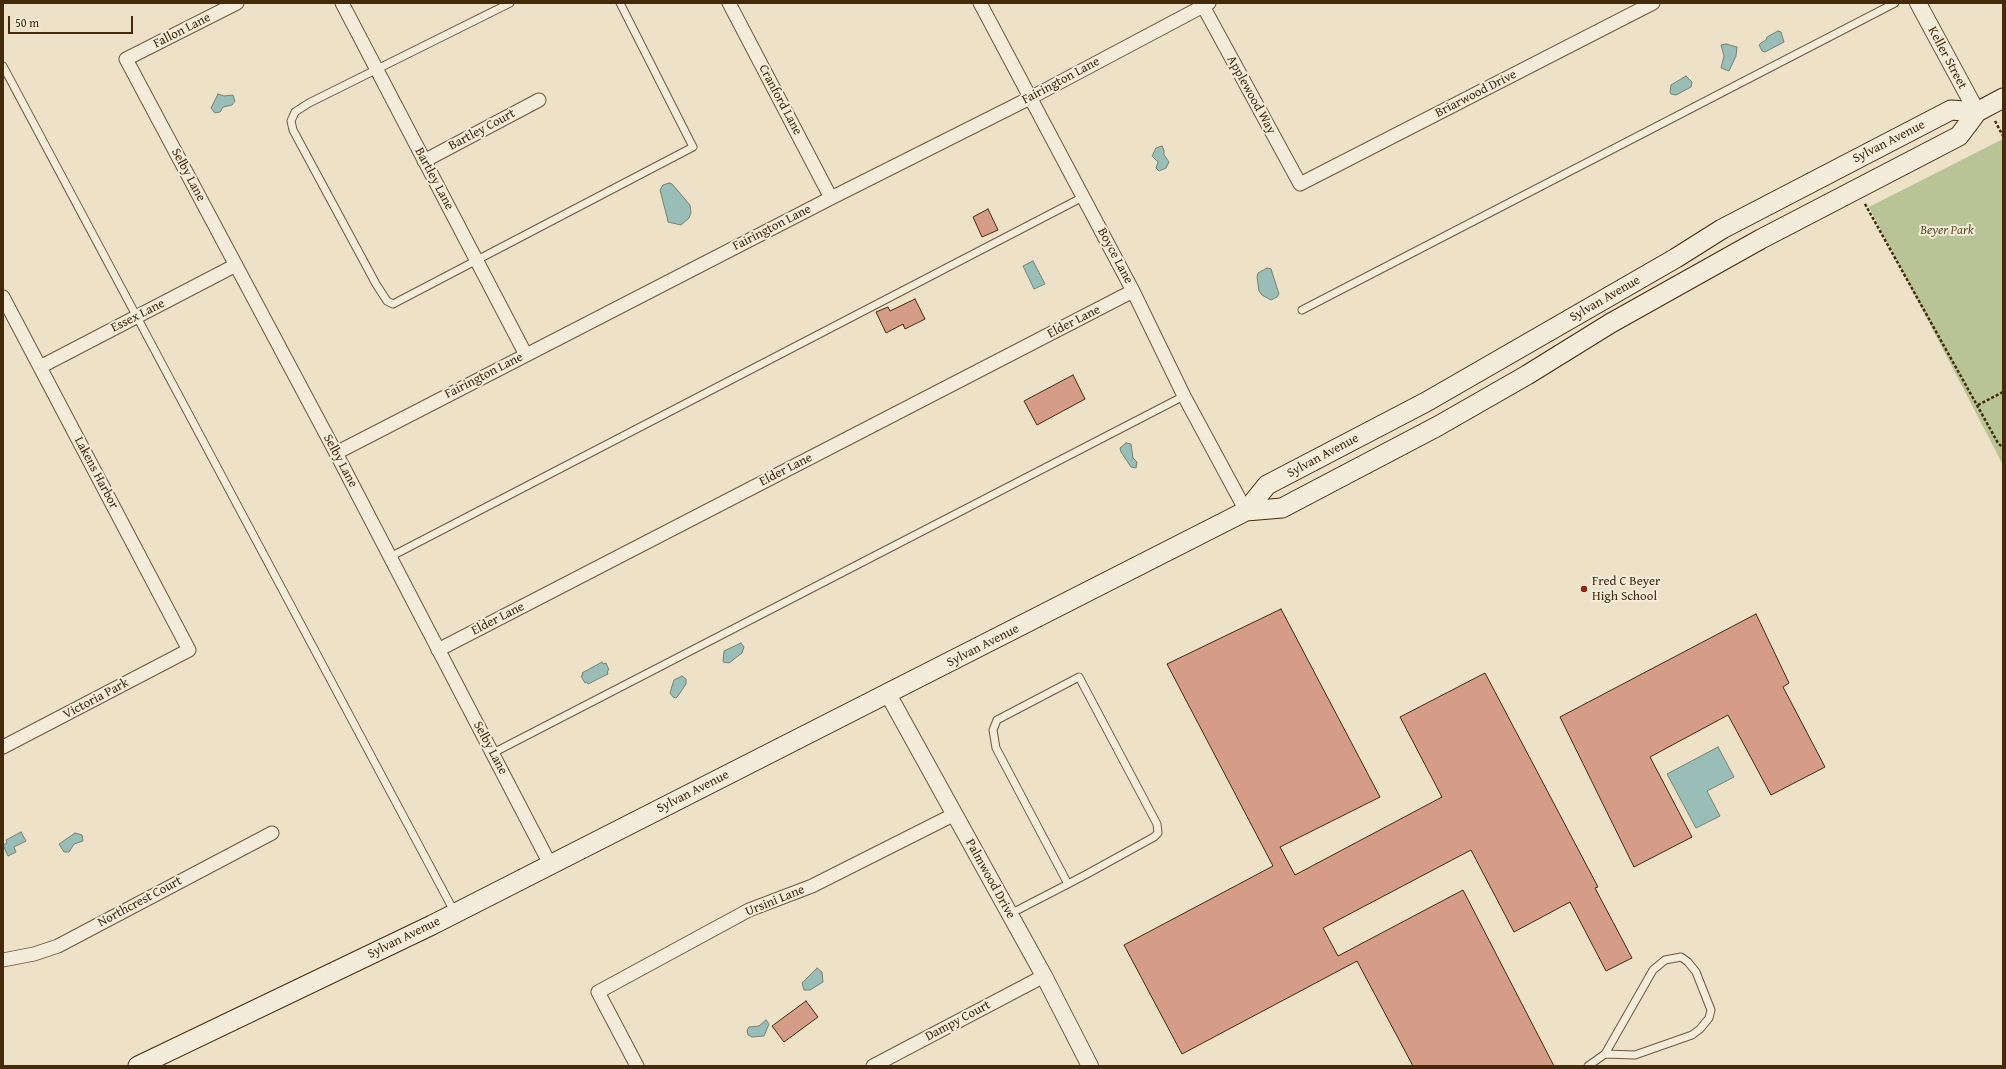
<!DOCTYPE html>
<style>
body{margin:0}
#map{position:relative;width:2006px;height:1069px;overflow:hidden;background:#ede1c8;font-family:"Gentium Book Plus",serif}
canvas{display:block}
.frame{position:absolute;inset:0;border:4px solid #452a0a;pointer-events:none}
.scale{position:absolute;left:8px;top:16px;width:125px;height:18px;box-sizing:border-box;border:2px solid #452a0a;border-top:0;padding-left:5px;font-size:12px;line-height:14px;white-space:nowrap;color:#452a0a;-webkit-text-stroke:3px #f3ecdb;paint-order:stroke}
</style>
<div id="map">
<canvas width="2006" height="1069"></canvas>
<div class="frame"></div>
<div class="scale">50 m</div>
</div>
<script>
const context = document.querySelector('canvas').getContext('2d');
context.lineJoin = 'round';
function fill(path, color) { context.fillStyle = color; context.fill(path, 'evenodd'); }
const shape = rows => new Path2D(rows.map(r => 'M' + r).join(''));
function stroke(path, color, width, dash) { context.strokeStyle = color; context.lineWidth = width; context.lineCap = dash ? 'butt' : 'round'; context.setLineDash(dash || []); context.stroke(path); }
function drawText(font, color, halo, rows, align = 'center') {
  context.font = font + ' "Gentium Book Plus",serif'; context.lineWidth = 4; context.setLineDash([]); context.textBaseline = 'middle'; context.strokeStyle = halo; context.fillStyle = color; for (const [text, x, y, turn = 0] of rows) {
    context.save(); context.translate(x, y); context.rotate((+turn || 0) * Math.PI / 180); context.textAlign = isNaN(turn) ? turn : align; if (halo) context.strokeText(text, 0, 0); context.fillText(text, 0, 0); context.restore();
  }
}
const green = shape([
 [2003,139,2003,465,1869,207]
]);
const water = shape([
 [1778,31,1781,32,1784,42,1765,52,1762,51,1759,45,1761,43,1766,40,1767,37,1778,31],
 [1726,44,1737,47,1736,56,1729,71,1721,68,1724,56,1721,45,1726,44],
 [1686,76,1692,82,1691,87,1676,95,1671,94,1670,92,1671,85,1686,76],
 [218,94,224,96,233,95,235,101,232,105,223,107,220,112,215,113,211,108,218,94],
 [1162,146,1164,150,1164,155,1169,162,1166,168,1159,171,1156,168,1158,162,1152,156,1156,148,1162,146],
 [669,183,672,184,690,205,691,213,689,218,681,225,668,222,667,217,660,190,663,185,669,183],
 [1033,261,1045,284,1034,289,1023,266,1033,261],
 [1267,268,1271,269,1279,294,1277,297,1271,300,1262,295,1259,291,1257,277,1258,273,1267,268],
 [1126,443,1131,444,1133,458,1137,462,1136,468,1131,467,1121,452,1120,448,1126,443],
 [741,643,744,647,742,653,729,663,723,662,724,651,741,643],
 [602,662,603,664,606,663,609,670,607,671,608,674,588,684,587,682,585,683,581,676,583,675,582,673,602,662],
 [682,676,686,679,686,684,678,696,676,698,673,697,670,693,672,686,674,680,682,676],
 [1718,747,1734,777,1707,791,1720,816,1696,828,1667,774,1718,747],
 [21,832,26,841,14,847,16,852,8,856,3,845,7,843,6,840,21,832],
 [75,833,82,835,83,841,74,844,69,852,64,852,59,844,75,833],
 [817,968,822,972,823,982,810,990,804,990,802,983,817,968],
 [766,1020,769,1024,764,1036,752,1037,748,1035,747,1030,749,1027,759,1026,766,1020]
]);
const building = shape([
 [988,209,998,230,982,237,973,217,988,209],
 [915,299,925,319,905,329,903,324,886,333,876,312,888,307,890,311,915,299],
 [1073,375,1085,399,1037,425,1024,401,1073,375],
 [1281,609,1380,797,1280,847,1295,875,1442,797,1400,717,1485,673,1598,887,1595,888,1632,958,1606,971,1570,902,1514,932,1471,850,1323,928,1338,956,1463,890,1554,1066,1413,1066,1357,961,1182,1054,1124,945,1273,866,1167,664,1281,609],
 [1756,614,1789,683,1783,687,1825,767,1771,795,1728,715,1650,757,1692,837,1634,867,1560,717,1756,614],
 [806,1001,818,1017,784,1042,772,1026,806,1001]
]);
const path = shape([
 [1995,121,2003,136],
 [1865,204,1998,443,2003,448],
 [1978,405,2003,392]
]);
const service = shape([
 [510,3,309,103,295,112,291,121,293,130,376,284,387,301,393,304,693,147,620,3],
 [3,66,455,913],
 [1302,310,1895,3],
 [390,557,1083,197],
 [493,753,1184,396],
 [1010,914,1068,884,1087,874,1154,837,1158,833,1157,824,1079,677,997,720,993,730,996,748,1068,884],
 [1588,1066,1605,1054,1653,970,1665,960,1681,957,1688,962,1696,972,1711,1010,1709,1018,1700,1029,1692,1035,1635,1055,1605,1054]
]);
const minor = shape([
 [237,3,126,59,336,453,550,864],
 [342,3,526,355],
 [729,3,831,198],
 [980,3,1133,291,1184,396,1246,511],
 [1203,6,1300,184,1653,3],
 [424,161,539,100],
 [3,297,189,650,3,747],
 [40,367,236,265],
 [336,453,831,198,1032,97,1209,3],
 [438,650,1133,291],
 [3,960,34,954,58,946,272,833],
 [637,1066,598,992,749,910,812,886,955,814],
 [873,1066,1044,976]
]);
const tertiary = shape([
 [1918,3,1977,112],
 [888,694,1044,976,1090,1066]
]);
const secondary = shape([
 [1246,511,1267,485,1426,402,1676,258,1722,229,1951,110,1977,112],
 [138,1066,432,925,1246,511,1282,508,1438,426,1527,375,1611,323,1761,239,1959,136,1977,112,2003,98]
]);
const markers = [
 [1584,589,4,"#8f2418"]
];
const streetNames = [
 ["Fallon Lane",182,31,-27],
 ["Keller Street",1947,58,62],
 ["Fairington Lane",1061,81,-28],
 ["Briarwood Drive",1476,94,-27],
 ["Applewood Way",1251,95,61],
 ["Cranford Lane",780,100,62],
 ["Bartley Court",482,130,-28],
 ["Sylvan Avenue",1889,142,-27],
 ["Selby Lane",188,175,62],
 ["Bartley Lane",434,179,62],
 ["Fairington Lane",772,228,-27],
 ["Boyce Lane",1115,256,62],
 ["Sylvan Avenue",1605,299,-30],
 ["Essex Lane",138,316,-27],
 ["Elder Lane",1074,322,-27],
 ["Fairington Lane",484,376,-27],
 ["Sylvan Avenue",1323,456,-28],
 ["Selby Lane",340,461,62],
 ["Elder Lane",786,470,-27],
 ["Lakens Harbor",96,473,62],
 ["Elder Lane",498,619,-27],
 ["Sylvan Avenue",983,646,-27],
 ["Victoria Park",96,699,-28],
 ["Selby Lane",490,748,62],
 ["Sylvan Avenue",693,792,-27],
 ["Palmwood Drive",990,879,61],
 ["Ursini Lane",775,901,-22],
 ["Northcrest Court",140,902,-28],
 ["Sylvan Avenue",404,938,-26],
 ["Dampy Court",958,1021,-28]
];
const parkNames = [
 ["Beyer Park",1947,231]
];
const poiNames = [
 ["Fred C Beyer",1592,582],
 ["High School",1592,597]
];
fill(green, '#b8c396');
fill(water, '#99bdb7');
stroke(water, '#778272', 1);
fill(building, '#d59d87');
stroke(building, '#452a0a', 1);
stroke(service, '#6f583a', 9);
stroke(minor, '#6f583a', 15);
stroke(tertiary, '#6f583a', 18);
stroke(secondary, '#452a0a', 21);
stroke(path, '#452a0a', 2.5, [3, 2]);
stroke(service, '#f3ecdb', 7);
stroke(minor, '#f3ecdb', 13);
stroke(tertiary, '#f3ecdb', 16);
stroke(secondary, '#f3ecdb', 19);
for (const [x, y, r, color] of markers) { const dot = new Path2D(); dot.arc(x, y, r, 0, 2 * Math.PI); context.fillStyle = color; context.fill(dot); stroke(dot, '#f3ecdb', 1.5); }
drawText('13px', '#452a0a', '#f3ecdb', streetNames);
drawText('italic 13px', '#62502d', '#f3ecdb', parkNames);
drawText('13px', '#452a0a', '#f3ecdb', poiNames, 'left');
</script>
